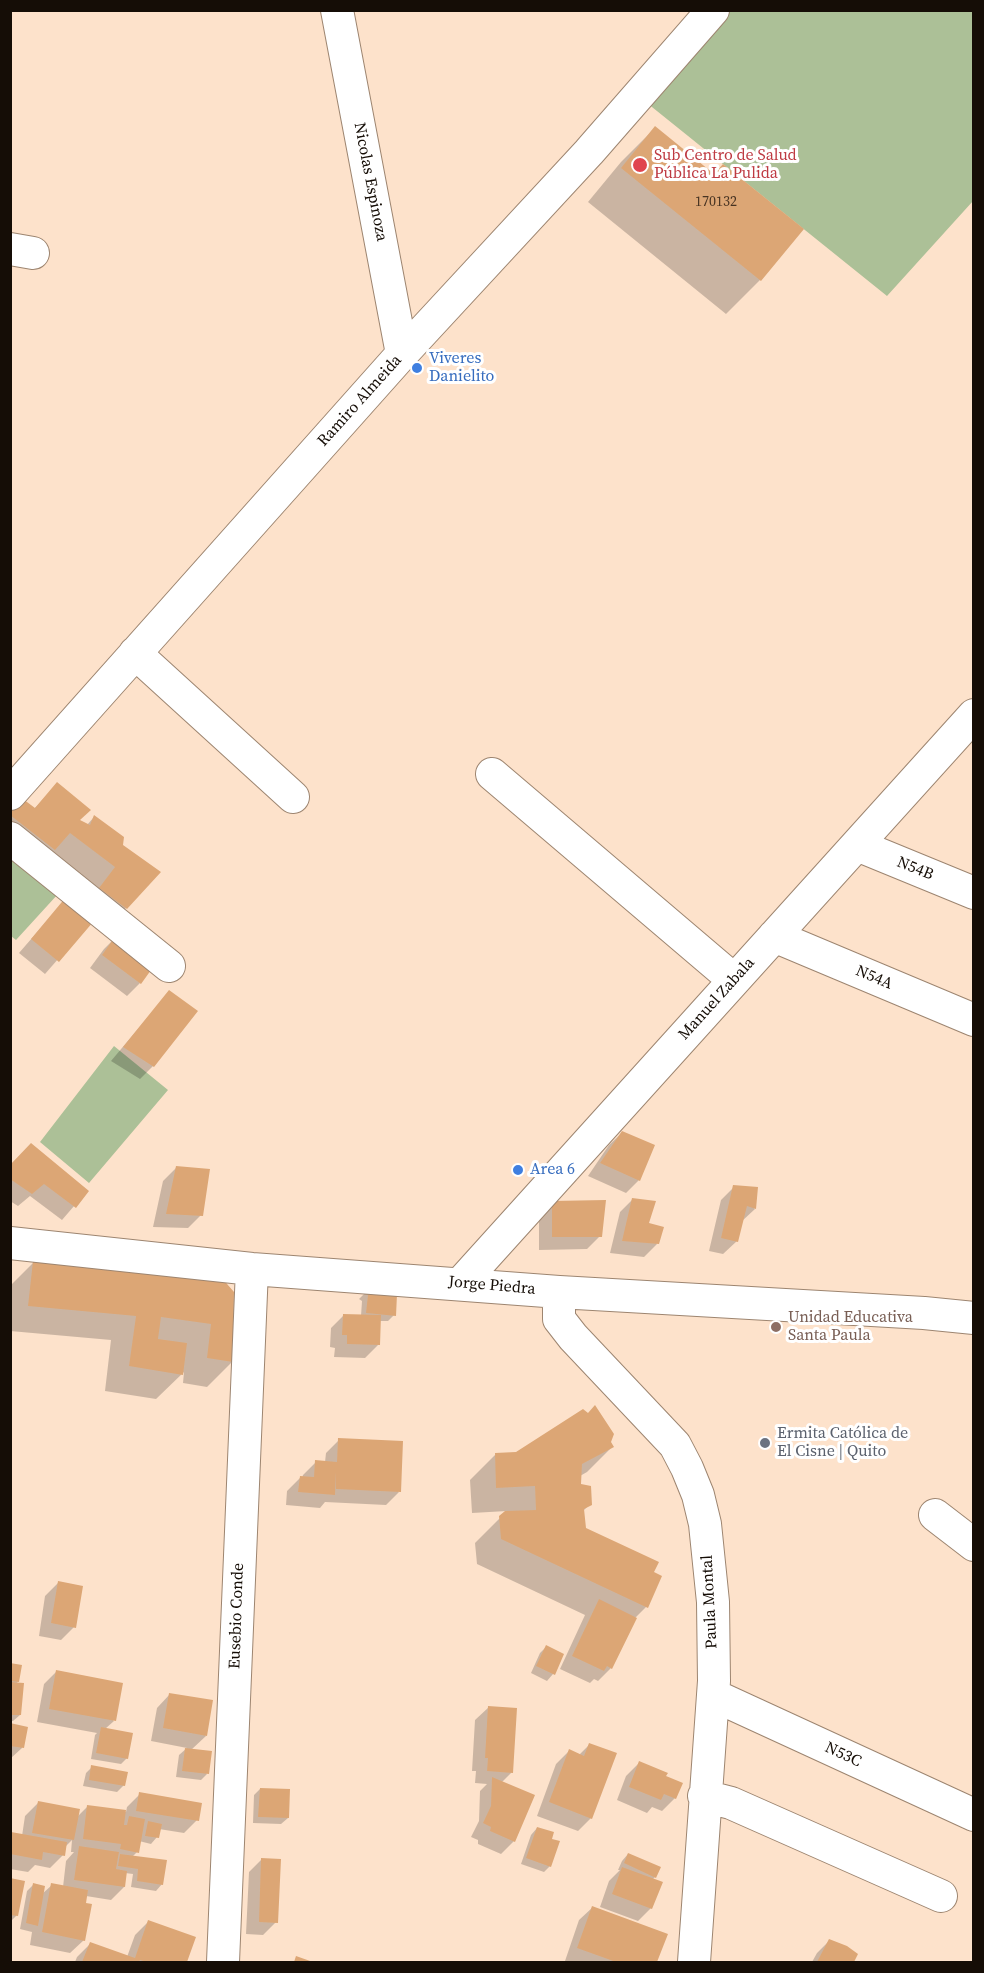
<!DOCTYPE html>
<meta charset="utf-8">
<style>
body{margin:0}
#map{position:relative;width:984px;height:1973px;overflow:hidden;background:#fde2cb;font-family:"Source Serif 4",serif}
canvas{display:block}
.frame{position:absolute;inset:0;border:12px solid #150d06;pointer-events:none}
</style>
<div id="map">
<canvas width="984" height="1973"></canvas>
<div class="frame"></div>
</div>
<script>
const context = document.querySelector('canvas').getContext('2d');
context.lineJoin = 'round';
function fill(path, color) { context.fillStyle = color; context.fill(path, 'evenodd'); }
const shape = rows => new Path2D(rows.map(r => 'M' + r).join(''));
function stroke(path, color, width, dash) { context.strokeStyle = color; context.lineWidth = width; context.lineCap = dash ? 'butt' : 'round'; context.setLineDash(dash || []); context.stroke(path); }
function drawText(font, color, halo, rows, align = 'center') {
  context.font = font + ' "Source Serif 4",serif'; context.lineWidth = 6; context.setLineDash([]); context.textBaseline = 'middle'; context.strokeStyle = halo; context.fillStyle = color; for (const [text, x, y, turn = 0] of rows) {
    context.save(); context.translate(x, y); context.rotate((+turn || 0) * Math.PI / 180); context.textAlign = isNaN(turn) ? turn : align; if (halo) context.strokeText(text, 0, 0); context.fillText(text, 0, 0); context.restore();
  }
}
const green = shape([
 [729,11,973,11,973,201,887,296,647,103],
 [10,850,58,894,16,940,11,936],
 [114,1046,168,1090,89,1183,40,1142]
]);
const shadow = shape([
 [655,128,713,175,802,230,760,280,726,314,588,202,621,162],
 [57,784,79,821,87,825,94,817,122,845,126,908,106,927,94,918,45,974,19,953,71,893,84,904,97,887,51,852,10,849,10,806,34,809],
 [117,936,140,983,127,996,90,968,104,949],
 [169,992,153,1066,140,1079,111,1061],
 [623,1132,639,1180,626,1193,588,1176,609,1145],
 [10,1166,87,1191,62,1220,30,1196,18,1206,10,1201],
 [177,1167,201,1215,188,1228,153,1227,163,1181],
 [734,1187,755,1209,741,1222,737,1241,723,1254,709,1251,721,1200],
 [633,1199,657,1244,644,1257,610,1253,620,1212],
 [553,1202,600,1236,587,1249,539,1250,539,1215],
 [33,1263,220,1278,232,1362,207,1387,183,1383,184,1372,156,1399,105,1391,111,1340,10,1331,10,1286],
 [365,1293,396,1295,394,1315,388,1321,379,1321,378,1345,365,1358,334,1357,335,1348,330,1347,331,1328,344,1315,361,1316,362,1301,359,1299],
 [339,1440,399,1492,386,1505,325,1502,320,1508,286,1505,287,1491,300,1478,302,1478,303,1475,316,1462,325,1462,326,1453],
 [610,1442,612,1447,587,1472,580,1476,580,1485,590,1504,583,1511,585,1529,652,1573,646,1607,635,1618,611,1668,598,1681,594,1679,590,1683,560,1669,585,1615,477,1564,475,1543,507,1511,472,1513,470,1480,495,1455],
 [58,1583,74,1627,61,1640,39,1636,45,1596],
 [546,1647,562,1655,553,1674,547,1681,531,1673,540,1653],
 [10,1664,18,1682,15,1684,20,1715,13,1721,10,1721],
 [57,1671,114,1721,105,1729,127,1758,121,1764,91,1759,95,1735,97,1733,37,1722,44,1684],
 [170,1694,206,1736,191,1750,207,1774,201,1780,176,1777,179,1755,187,1748,151,1741,157,1708],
 [489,1707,512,1772,502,1782,514,1841,501,1854,478,1844,478,1840,471,1837,479,1821,480,1791,487,1784,475,1783,476,1771,472,1771,475,1720],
 [10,1725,26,1728,22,1748,10,1759],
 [590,1744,591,1818,578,1831,537,1816,556,1764,569,1751,579,1755],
 [639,1763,664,1777,675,1798,662,1811,652,1807,647,1813,617,1800,626,1776],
 [92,1767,124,1785,117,1792,83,1786,86,1773],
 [260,1789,288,1818,281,1824,253,1823,254,1795],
 [140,1794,197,1820,184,1833,159,1829,157,1837,151,1844,139,1841,137,1852,132,1857,162,1884,156,1891,131,1887,133,1874,125,1873,124,1887,111,1900,86,1896,84,1940,70,1953,30,1945,32,1932,20,1929,27,1891,33,1885,42,1894,52,1885,63,1887,66,1861,74,1852,71,1852,72,1840,64,1848,63,1855,50,1868,35,1865,28,1872,10,1869,10,1835,22,1836,25,1816,38,1803,77,1817,88,1806,126,1812,127,1807],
 [537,1828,550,1866,544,1872,521,1864,531,1835],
 [628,1854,655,1877,653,1879,651,1908,638,1921,600,1907,609,1881,620,1870,618,1870,622,1861],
 [262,1859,276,1922,263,1935,246,1934,249,1872],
 [10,1880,17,1915,10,1922],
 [593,1907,666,1935,655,1962,570,1962,565,1961,579,1920],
 [148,1922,194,1938,185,1962,75,1962,77,1957,90,1944,127,1957,135,1935],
 [830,1940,856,1954,853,1962,812,1962,817,1953]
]);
const building = shape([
 [655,126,714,174,723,164,804,229,761,281,621,168],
 [57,782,91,810,80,820,90,825,94,815,124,837,123,845,161,872,127,909,99,888,115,867,70,833,55,850,10,815,10,808,19,796,35,808],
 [71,891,99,915,59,962,31,939],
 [117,934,156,963,141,984,102,955],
 [169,990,198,1011,154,1067,123,1047],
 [622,1131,655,1145,640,1181,600,1163],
 [31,1143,89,1191,76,1208,44,1184,32,1194,10,1179,10,1165],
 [176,1166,210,1169,203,1216,166,1214],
 [733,1185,758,1187,756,1209,747,1206,738,1242,721,1238],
 [632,1198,656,1201,649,1223,664,1227,659,1244,622,1241],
 [606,1200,602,1237,552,1237,552,1201],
 [33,1261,221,1277,234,1292,233,1362,207,1358,211,1324,161,1317,158,1339,187,1343,183,1375,129,1366,136,1316,28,1306],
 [365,1291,397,1294,396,1316,366,1313,368,1295,365,1294],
 [343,1314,381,1315,380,1345,347,1344,347,1335,342,1335],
 [595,1405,614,1434,611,1442,614,1447,582,1464,581,1484,591,1486,592,1505,584,1509,586,1528,659,1562,654,1572,662,1576,648,1608,501,1539,499,1516,505,1511,536,1510,535,1486,496,1488,495,1453,516,1452,583,1409,588,1413],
 [338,1438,403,1441,401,1492,336,1489,336,1472,335,1495,298,1492,300,1476,314,1477,315,1460,337,1462],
 [58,1581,83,1586,76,1628,51,1623],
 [599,1599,637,1618,612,1669,607,1666,604,1671,572,1656],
 [546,1645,564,1654,555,1675,536,1666],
 [10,1663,22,1665,19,1682,10,1681],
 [56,1670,123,1683,116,1721,49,1709],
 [10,1682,24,1683,21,1715,10,1715],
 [169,1693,213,1700,207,1736,163,1728],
 [488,1706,517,1708,513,1773,487,1771,488,1758,485,1758],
 [10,1723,28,1727,24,1748,10,1746],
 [101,1727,133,1733,128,1759,96,1753],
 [589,1743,617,1753,592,1819,549,1802,569,1749,584,1756],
 [185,1748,212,1751,209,1774,182,1771],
 [639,1761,668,1773,666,1776,683,1783,676,1799,664,1794,661,1800,629,1787],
 [91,1765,128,1772,125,1786,89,1780],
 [492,1777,535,1795,515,1842,490,1831,491,1827,483,1823,491,1806],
 [260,1788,290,1789,289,1818,258,1817],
 [139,1792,202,1803,199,1821,136,1811],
 [38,1801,80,1809,74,1840,32,1833],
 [87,1805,126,1810,124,1825,127,1825,129,1816,145,1819,139,1853,120,1849,121,1844,83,1839],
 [148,1821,162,1824,159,1838,145,1836],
 [537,1827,554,1832,552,1839,560,1841,551,1867,526,1858],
 [11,1832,67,1842,65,1856,43,1852,42,1860,10,1854],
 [79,1846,119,1852,116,1869,127,1871,125,1887,74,1880],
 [628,1853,661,1867,656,1878,624,1863],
 [120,1854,167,1860,163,1885,137,1881,138,1869,118,1866],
 [261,1858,281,1859,278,1923,259,1922],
 [622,1867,663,1882,652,1909,612,1894],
 [10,1878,25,1881,18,1916,10,1915],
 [33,1883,45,1886,38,1926,26,1923],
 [51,1883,88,1890,86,1903,92,1904,85,1941,42,1932],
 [592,1906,668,1934,657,1962,616,1962,577,1948],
 [148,1920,196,1937,187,1962,147,1962,140,1960,139,1962,82,1962,90,1942,135,1958],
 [829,1939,847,1946,858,1954,854,1962,817,1962],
 [296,1956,313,1962,294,1962]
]);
const minor = shape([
 [337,10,402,354],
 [10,249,33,253],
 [135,653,293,797],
 [492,774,734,980],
 [10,794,402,354,589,152,713,10],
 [10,838,169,966],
 [857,845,974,893],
 [774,936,974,1020],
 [10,1243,252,1269,559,1292,924,1313,974,1318],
 [461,1283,974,715],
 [559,1292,559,1319,573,1337,675,1445,687,1468,698,1495,705,1524,713,1602,714,1681,694,1962],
 [935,1515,974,1545],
 [713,1695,974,1815],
 [704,1796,731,1803,941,1896],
 [223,1962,252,1269]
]);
const markers = [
 [640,165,8,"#e0444e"],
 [417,368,6,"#3f7fe0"],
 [518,1170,6,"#3f7fe0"],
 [776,1327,6,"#8d6e63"],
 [765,1443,6,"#6b7280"]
];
const numberNames = [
 ["170132",716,202]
];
const healthNames = [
 ["Sub Centro de Salud",654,156],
 ["Pública La Pulida",654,174]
];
const streetNames = [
 ["Nicolas Espinoza",370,182,79],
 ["Ramiro Almeida",360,401,-48],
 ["N54B",915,869,22],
 ["N54A",874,978,23],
 ["Manuel Zabala",717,999,-48],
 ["Jorge Piedra",492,1286,5],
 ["Paula Montal",710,1602,-93],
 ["Eusebio Conde",237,1616,-88],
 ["N53C",843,1755,25]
];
const shopNames = [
 ["Viveres",429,359],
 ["Danielito",429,377],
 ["Area 6",530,1170]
];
const educationNames = [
 ["Unidad Educativa",788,1318],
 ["Santa Paula",788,1336]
];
const worshipNames = [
 ["Ermita Católica de",777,1434],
 ["El Cisne | Quito",777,1452]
];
fill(green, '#acc097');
fill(shadow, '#0003');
fill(building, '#dca675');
stroke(minor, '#9d8570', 34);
stroke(minor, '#fff', 32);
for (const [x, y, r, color] of markers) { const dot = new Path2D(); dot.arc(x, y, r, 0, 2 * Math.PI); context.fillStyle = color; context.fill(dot); stroke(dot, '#fff', 2); }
drawText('14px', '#473322', null, numberNames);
drawText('16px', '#be3a42', '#fff', healthNames, 'left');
drawText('16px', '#150d06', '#fff', streetNames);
drawText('16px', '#366cbe', '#fff', shopNames, 'left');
drawText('16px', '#785e54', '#fff', educationNames, 'left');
drawText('16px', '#5b616d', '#fff', worshipNames, 'left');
</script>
